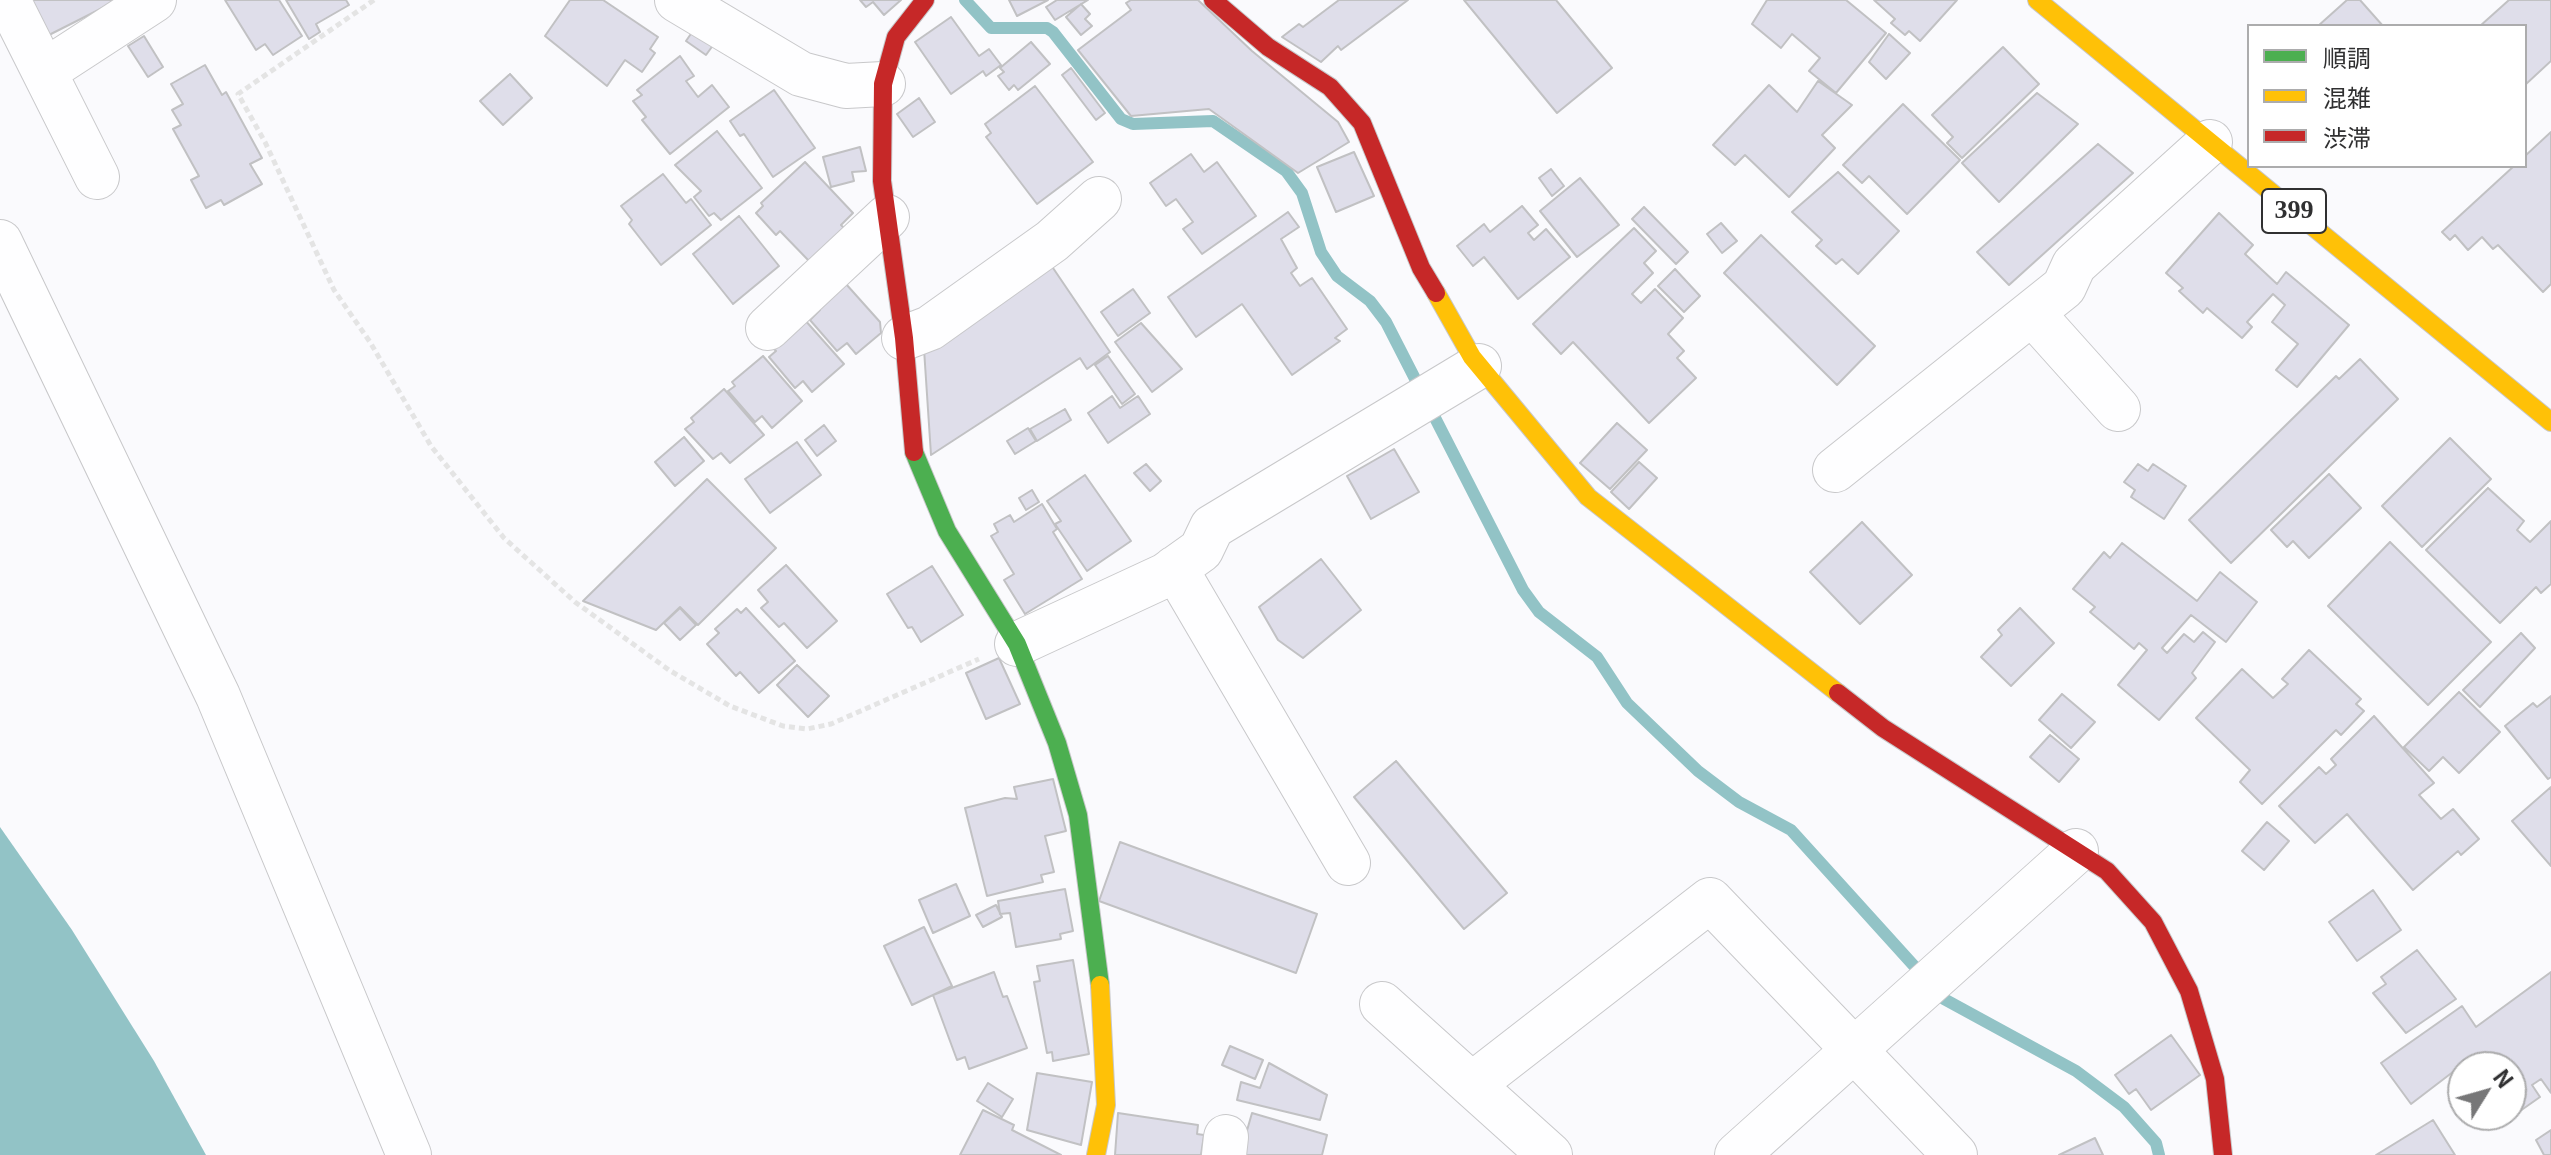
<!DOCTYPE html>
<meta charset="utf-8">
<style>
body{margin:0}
#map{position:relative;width:2551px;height:1155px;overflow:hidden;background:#fafafd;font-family:Georgia,"Noto Sans JP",serif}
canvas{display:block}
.legend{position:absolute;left:2247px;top:24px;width:280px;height:144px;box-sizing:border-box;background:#fff;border:2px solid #acacad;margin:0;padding:10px 14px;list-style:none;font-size:24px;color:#303031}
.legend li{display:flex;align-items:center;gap:16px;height:40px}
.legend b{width:40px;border:2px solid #acacad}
.north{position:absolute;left:2447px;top:1051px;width:80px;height:80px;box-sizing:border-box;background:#fff;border:2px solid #acacad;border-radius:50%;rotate:53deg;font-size:22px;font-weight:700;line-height:32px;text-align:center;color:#303031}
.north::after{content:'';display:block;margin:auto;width:28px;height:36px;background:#777778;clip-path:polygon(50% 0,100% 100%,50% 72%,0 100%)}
</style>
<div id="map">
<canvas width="2551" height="1155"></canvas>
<ul class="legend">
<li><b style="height:10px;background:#4caf50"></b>順調</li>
<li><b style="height:10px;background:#ffc107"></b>混雑</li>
<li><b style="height:10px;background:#c62828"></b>渋滞</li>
</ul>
<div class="north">N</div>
</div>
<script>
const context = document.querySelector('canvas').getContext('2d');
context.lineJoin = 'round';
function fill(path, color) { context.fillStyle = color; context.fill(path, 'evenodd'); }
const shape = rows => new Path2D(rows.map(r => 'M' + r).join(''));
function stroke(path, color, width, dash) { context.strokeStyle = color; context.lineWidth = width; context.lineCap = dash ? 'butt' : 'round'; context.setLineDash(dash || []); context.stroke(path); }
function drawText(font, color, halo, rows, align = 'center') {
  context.font = font + ' Georgia,serif'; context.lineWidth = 7; context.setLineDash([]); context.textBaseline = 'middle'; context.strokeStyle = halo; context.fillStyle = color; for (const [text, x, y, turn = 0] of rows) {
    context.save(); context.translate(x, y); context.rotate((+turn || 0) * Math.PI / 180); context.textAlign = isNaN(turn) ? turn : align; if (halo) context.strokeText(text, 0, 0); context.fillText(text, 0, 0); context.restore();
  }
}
const water = shape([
 [0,827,72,930,154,1061,206,1155,0,1155]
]);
const stream = shape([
 [965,0,991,28,1047,28,1053,32,1121,119,1133,124,1213,121,1286,171,1302,193,1321,252,1337,276,1370,301,1386,322,1523,590,1539,612,1597,657,1627,703,1698,771,1739,802,1791,830,1944,999,2076,1071,2124,1107,2156,1143,2159,1155]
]);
const building = shape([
 [29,0,118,0,47,36,29,0],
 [225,0,279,0,302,36,273,55,265,44,256,50,225,0],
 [286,0,346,0,349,5,316,24,320,32,309,39,286,0],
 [570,0,603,0,658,37,650,49,655,53,642,72,625,60,607,86,545,36,570,0],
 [860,0,901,0,884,15,873,2,866,7,860,0],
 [1009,0,1048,0,1017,16,1009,0],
 [1057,0,1088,0,1055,20,1046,7,1057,0],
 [1131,0,1198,0,1252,51,1338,122,1349,142,1298,173,1209,109,1131,116,1078,50,1131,10,1126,3,1131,0],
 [1339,0,1408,0,1341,50,1338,46,1321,62,1282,37,1299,24,1303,27,1339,0],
 [1464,0,1556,0,1612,68,1557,113,1464,0],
 [1767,0,1846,0,1886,33,1836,93,1809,71,1820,58,1792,34,1781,48,1752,24,1767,0],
 [1874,0,1957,0,1920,41,1909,31,1905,35,1891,23,1895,19,1874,0],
 [2347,0,2360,0,2383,26,2318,26,2347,0],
 [2509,0,2551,0,2551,61,2525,85,2525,26,2480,26,2509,0],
 [1081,4,1090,14,1085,19,1092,26,1081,35,1066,17,1081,4],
 [951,17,979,56,989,49,1001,65,986,76,983,71,951,94,915,42,951,17],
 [699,22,719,37,706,55,686,41,699,22],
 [1889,34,1910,53,1886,79,1869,62,1889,34],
 [144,36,163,67,148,77,128,46,144,36],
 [1031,42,1050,64,1018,90,1014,85,1009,90,998,76,1004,72,1000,68,1031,42],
 [2003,47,2039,84,1962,158,1947,143,1953,137,1932,115,2003,47],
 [680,56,694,76,686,81,698,97,712,85,729,107,670,154,642,120,646,117,633,101,642,95,637,90,680,56],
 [205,65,222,95,226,92,262,158,250,164,262,184,224,205,221,200,206,208,191,180,199,176,173,129,181,125,172,110,183,104,171,84,205,65],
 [1071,68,1105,113,1096,120,1062,75,1071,68],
 [510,74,532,98,503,125,480,101,510,74],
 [1818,81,1852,105,1822,135,1835,148,1789,197,1745,155,1735,165,1713,145,1769,85,1797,112,1818,81],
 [1035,86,1093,162,1037,204,986,137,991,133,985,124,1035,86],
 [774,90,815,148,773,177,744,134,740,136,730,121,774,90],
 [2037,93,2078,124,1999,202,1962,163,2037,93],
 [919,98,935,122,913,137,897,114,919,98],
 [1903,104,1960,160,1907,214,1869,176,1862,183,1843,165,1903,104],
 [717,131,762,188,721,220,714,213,709,216,694,197,701,191,675,165,717,131],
 [2551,132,2551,284,2543,292,2498,245,2493,249,2482,237,2468,250,2455,235,2450,240,2442,232,2514,166,2525,166,2525,156,2551,132],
 [2098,144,2133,173,2009,285,1977,252,2098,144],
 [860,147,866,171,852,172,854,181,831,187,823,157,860,147],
 [1354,152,1374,196,1336,212,1317,167,1354,152],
 [1191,154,1204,172,1217,162,1256,216,1202,254,1183,229,1193,222,1176,199,1166,206,1150,183,1191,154],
 [805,162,853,213,841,225,844,228,809,261,780,231,776,235,756,213,763,206,761,203,805,162],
 [1551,169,1564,186,1552,196,1539,178,1551,169],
 [1838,172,1899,231,1858,274,1842,259,1836,264,1816,246,1822,240,1792,212,1838,172],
 [663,174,686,203,691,199,711,225,661,265,629,224,632,220,621,206,663,174],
 [1580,178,1619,225,1577,257,1540,211,1580,178],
 [1522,206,1538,225,1528,233,1534,240,1546,229,1570,257,1518,299,1484,257,1473,266,1457,246,1484,224,1490,232,1522,206],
 [1644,207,1688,252,1676,264,1632,219,1644,207],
 [1288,212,1299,227,1281,239,1297,268,1291,273,1300,286,1312,278,1347,329,1335,338,1340,341,1292,375,1242,304,1196,337,1168,297,1288,212],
 [2219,213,2253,245,2245,254,2277,284,2286,272,2349,325,2297,387,2276,370,2298,344,2272,322,2285,305,2273,294,2247,322,2252,327,2242,338,2207,308,2203,313,2179,291,2183,288,2166,273,2219,213],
 [739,216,779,266,733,304,693,254,739,216],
 [1721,223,1737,241,1722,253,1707,234,1721,223],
 [1634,228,1656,251,1644,263,1653,273,1632,294,1641,303,1655,289,1683,318,1668,334,1684,351,1677,358,1696,378,1649,423,1573,342,1561,354,1533,324,1634,228],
 [1761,235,1875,346,1837,385,1724,273,1761,235],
 [1051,265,1110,352,1087,369,1080,358,931,455,924,349,1051,265],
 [1675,269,1700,296,1684,312,1658,286,1675,269],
 [846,284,880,322,881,333,856,354,847,343,837,351,810,320,820,310,817,307,846,284],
 [1133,289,1150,313,1118,336,1101,312,1133,289],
 [804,319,844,364,812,392,803,381,795,388,769,357,776,351,772,347,804,319],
 [1141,323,1182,369,1152,392,1115,342,1141,323],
 [763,356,802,401,772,428,762,416,755,422,728,391,735,386,732,382,763,356],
 [1108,356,1135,394,1122,404,1095,365,1108,356],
 [2360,359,2398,399,2231,563,2189,520,2336,376,2339,379,2360,359],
 [724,389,764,435,730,463,721,453,713,459,685,429,694,422,691,418,724,389],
 [1112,396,1120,408,1138,396,1150,414,1108,443,1088,413,1112,396],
 [1065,409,1071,420,1037,441,1030,429,1065,409],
 [1617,423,1647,450,1610,489,1580,463,1617,423],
 [824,425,836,441,817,456,805,440,824,425],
 [1028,428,1036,441,1015,454,1007,441,1028,428],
 [684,437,704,461,675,486,655,462,684,437],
 [2450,438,2491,479,2422,547,2382,506,2450,438],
 [797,442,821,475,770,513,745,479,797,442],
 [1394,449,1419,492,1371,519,1347,476,1394,449],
 [1639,462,1657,478,1629,509,1611,492,1639,462],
 [1146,464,1161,481,1150,491,1134,473,1146,464],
 [2138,464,2148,471,2153,464,2186,486,2164,519,2131,497,2135,490,2124,482,2138,464],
 [2329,474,2361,508,2309,558,2293,541,2287,547,2271,530,2329,474],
 [1085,475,1131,541,1087,571,1055,524,1061,521,1047,501,1085,475],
 [707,479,776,548,698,625,680,607,656,630,583,601,707,479],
 [2488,488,2524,521,2517,530,2530,542,2551,521,2551,584,2541,593,2536,587,2500,623,2426,550,2488,488],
 [1032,490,1039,502,1026,510,1019,498,1032,490],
 [1042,504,1057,529,1053,532,1082,579,1025,614,1004,580,1014,574,991,536,998,532,994,524,1010,515,1014,522,1042,504],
 [1862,522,1912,575,1860,624,1810,572,1862,522],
 [2390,542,2491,642,2428,705,2328,606,2390,542],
 [2122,543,2197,601,2220,572,2257,602,2226,642,2191,615,2162,648,2167,653,2184,634,2194,642,2203,632,2215,642,2192,673,2196,678,2159,720,2118,685,2147,650,2139,643,2134,649,2090,612,2095,607,2073,589,2104,552,2110,558,2122,543],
 [1321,559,1361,610,1303,658,1278,640,1259,607,1321,559],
 [786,565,837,621,807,648,784,623,779,627,761,608,768,602,758,590,786,565],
 [932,566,963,615,921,642,912,627,908,628,887,594,932,566],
 [680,608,696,625,680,640,664,623,680,608],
 [746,608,795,661,759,693,740,672,736,676,707,644,719,633,715,629,737,609,741,613,746,608],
 [2020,608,2054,643,2011,686,1981,657,2002,635,1998,630,2020,608],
 [2521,633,2535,648,2480,707,2463,690,2521,633],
 [2309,650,2361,699,2356,704,2364,711,2341,735,2336,730,2262,804,2240,782,2250,770,2196,718,2242,669,2273,698,2288,684,2282,679,2309,650],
 [999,658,1020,704,986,719,966,673,999,658],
 [797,665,829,696,808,717,777,685,797,665],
 [2459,692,2500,732,2459,773,2443,757,2429,771,2404,747,2459,692],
 [2062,694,2095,722,2071,748,2039,720,2062,694],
 [2551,696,2551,777,2548,779,2505,726,2533,703,2537,707,2551,696],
 [2374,716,2434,783,2419,795,2441,819,2453,809,2479,839,2461,855,2458,851,2413,890,2347,814,2315,843,2279,806,2319,767,2326,774,2336,765,2331,759,2374,716],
 [2050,735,2079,759,2059,782,2030,757,2050,735],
 [1396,761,1507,893,1464,929,1354,797,1396,761],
 [1053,779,1066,831,1045,836,1054,872,1041,875,1043,882,987,896,965,808,1005,798,1017,799,1014,787,1053,779],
 [2551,787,2551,866,2512,821,2551,787],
 [2267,822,2289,841,2264,870,2242,851,2267,822],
 [1120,842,1317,914,1296,973,1099,901,1120,842],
 [956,884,970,916,933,933,919,900,956,884],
 [1065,889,1073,931,1060,934,1061,939,1016,947,1010,913,1000,914,998,901,1065,889],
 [2373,890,2401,930,2357,961,2329,922,2373,890],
 [996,905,1002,917,983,927,976,915,996,905],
 [924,927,952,986,912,1005,884,946,924,927],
 [2417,950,2456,999,2406,1033,2373,993,2386,984,2381,977,2417,950],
 [1073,960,1089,1054,1053,1061,1052,1052,1047,1053,1034,982,1040,981,1037,966,1073,960],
 [994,972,1003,997,1007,996,1027,1048,969,1069,965,1057,957,1060,933,995,994,972],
 [2551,972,2551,1093,2541,1079,2532,1085,2540,1097,2503,1123,2497,1115,2511,1115,2511,1067,2462,1065,2411,1104,2381,1063,2462,1006,2476,1027,2551,972],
 [2171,1035,2200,1075,2151,1110,2136,1089,2129,1094,2115,1075,2171,1035],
 [1230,1046,1263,1060,1255,1079,1222,1065,1230,1046],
 [1269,1063,1327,1095,1320,1120,1237,1100,1241,1082,1260,1088,1269,1063],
 [1037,1073,1092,1082,1081,1145,1027,1130,1037,1073],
 [988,1083,1013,1099,1002,1117,977,1101,988,1083],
 [983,1110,1014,1125,1012,1130,1061,1155,960,1155,983,1110],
 [1118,1113,1198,1125,1197,1134,1204,1135,1201,1155,1115,1155,1118,1113],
 [1252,1113,1327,1135,1322,1155,1240,1155,1252,1113],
 [2433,1120,2455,1155,2376,1155,2433,1120],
 [2551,1130,2551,1155,2544,1155,2536,1140,2551,1130],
 [2095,1138,2103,1155,2059,1155,2095,1138]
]);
const path = shape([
 [374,0,238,94,265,142,334,290,370,342,431,446,504,538,575,602,669,670,730,706,783,726,807,729,831,724,979,659]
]);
const street = shape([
 [8,0,97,177],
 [677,0,801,74,846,86,883,84],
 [45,71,154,0],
 [0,242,218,696,409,1155],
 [2032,313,2118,409],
 [768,328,887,217],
 [904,338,930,328,1052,241,1099,199],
 [1835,470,2064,287,2074,265,2210,142],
 [1175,568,1348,863],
 [1017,644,1166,575,1201,550,1212,527,1479,366],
 [1382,1004,1550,1155],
 [1473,1084,1710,900,1955,1155],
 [1224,1155,1226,1137],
 [1737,1155,2076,851]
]);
const fast = shape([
 [914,452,947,531,1017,644,1057,743,1078,815,1100,985]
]);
const slow = shape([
 [2037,0,2551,422],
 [1436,293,1472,357,1588,497,1838,693],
 [1096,1155,1106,1105,1100,985]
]);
const jam = shape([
 [1213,0,1268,47,1330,87,1362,123,1421,268,1436,293],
 [914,452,904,338,882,181,883,84,896,37,925,0],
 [1838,693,1883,728,2107,871,2153,922,2189,991,2215,1079,2223,1155]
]);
const shields = [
 [2294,211,64]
];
const shieldNames = [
 ["399",2294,211]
];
fill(water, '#92c3c6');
stroke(stream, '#92c3c6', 12);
fill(building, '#dfdeea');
stroke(building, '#c1c1c3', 2);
stroke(street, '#c8c8ca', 46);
stroke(fast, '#c8c8ca', 20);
stroke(slow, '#c8c8ca', 20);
stroke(jam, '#c8c8ca', 20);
stroke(path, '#e4e4e4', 5, [6, 4]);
stroke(street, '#fefeff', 44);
stroke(fast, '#4caf50', 18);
stroke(slow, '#ffc107', 18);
stroke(jam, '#c62828', 18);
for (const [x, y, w] of shields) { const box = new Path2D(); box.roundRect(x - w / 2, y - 22, w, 44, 6); context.fillStyle = '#fff'; context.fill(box); stroke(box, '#303031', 2); }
drawText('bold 26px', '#303031', null, shieldNames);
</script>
